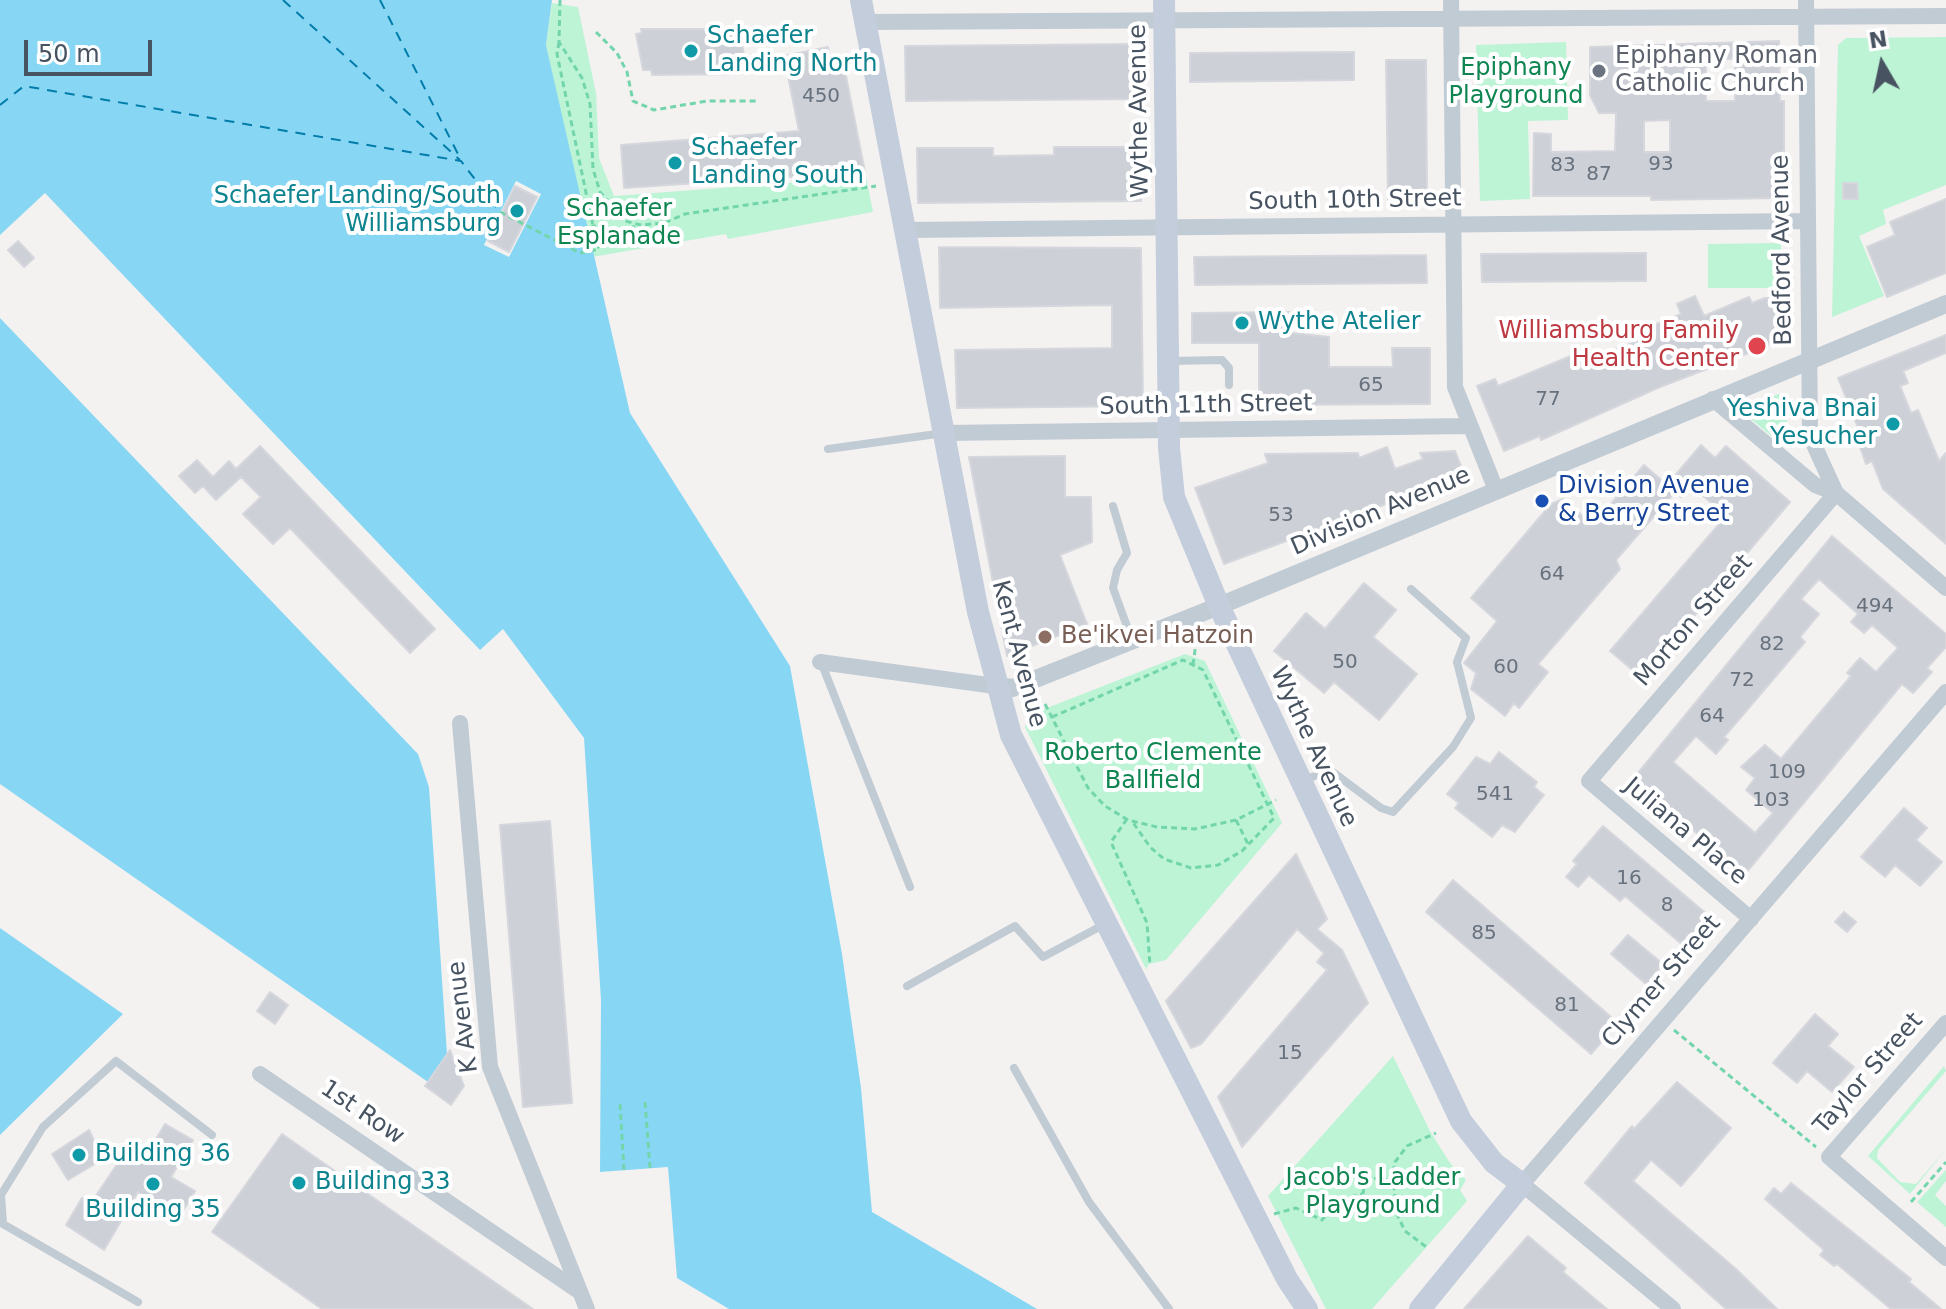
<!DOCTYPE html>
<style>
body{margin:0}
#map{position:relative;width:1946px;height:1309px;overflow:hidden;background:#f4f1f1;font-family:"DejaVu Sans",sans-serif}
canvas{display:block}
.north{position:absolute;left:1842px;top:24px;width:80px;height:80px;-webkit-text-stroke:6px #fff;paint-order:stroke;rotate:351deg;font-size:22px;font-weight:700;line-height:32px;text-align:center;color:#475361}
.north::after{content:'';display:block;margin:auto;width:28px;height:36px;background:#475361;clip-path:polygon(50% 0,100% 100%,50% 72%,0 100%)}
.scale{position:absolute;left:24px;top:40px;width:128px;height:36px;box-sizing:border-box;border:4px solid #475361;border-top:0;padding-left:10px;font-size:24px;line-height:28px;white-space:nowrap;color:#475361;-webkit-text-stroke:6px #fff;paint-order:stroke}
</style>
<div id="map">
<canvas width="1946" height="1309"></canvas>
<div class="north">N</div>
<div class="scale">50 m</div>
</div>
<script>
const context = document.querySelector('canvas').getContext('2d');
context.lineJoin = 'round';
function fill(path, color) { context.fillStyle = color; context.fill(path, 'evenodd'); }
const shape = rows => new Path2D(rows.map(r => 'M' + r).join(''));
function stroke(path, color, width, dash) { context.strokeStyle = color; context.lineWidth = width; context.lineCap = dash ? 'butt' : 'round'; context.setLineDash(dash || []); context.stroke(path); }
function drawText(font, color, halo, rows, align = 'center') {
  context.font = font + ' "DejaVu Sans",sans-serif'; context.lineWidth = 8; context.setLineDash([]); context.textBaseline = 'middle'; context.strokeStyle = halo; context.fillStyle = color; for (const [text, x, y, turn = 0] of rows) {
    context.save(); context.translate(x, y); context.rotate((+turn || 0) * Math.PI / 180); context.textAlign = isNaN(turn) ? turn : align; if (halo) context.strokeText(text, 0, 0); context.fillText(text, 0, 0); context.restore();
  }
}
const green = shape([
 [552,3,578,7,596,93,599,158,614,196,866,177,873,212,728,239,726,234,592,257,546,45],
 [1946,37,1946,185,1883,210,1886,224,1859,236,1884,296,1832,317,1838,45,1846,38],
 [1566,42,1568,120,1528,121,1530,199,1480,201,1476,45],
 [1781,243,1782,288,1708,288,1708,244],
 [1778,394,1786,397,1788,445,1784,447,1743,412],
 [1185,654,1205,661,1282,823,1166,960,1149,964,1146,969,1025,727,1029,715],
 [1393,1056,1430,1131,1450,1163,1466,1180,1460,1190,1467,1201,1372,1309,1326,1309,1268,1196],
 [1944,1066,1946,1071,1878,1150,1877,1158,1900,1182,1916,1184,1946,1149,1910,1194,1868,1156],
 [1946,1170,1946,1181,1935,1195,1946,1206,1946,1227,1917,1202]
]);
const water = shape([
 [0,0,552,0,546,45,630,413,790,666,842,954,861,1088,872,1212,1037,1309,729,1309,677,1278,668,1167,600,1172,601,1000,584,738,503,629,480,650,45,193,0,235],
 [0,318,418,754,429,787,447,1054,428,1082,0,784],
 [0,928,123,1014,0,1135]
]);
const pier = shape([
 [516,181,541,194,509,257,484,245]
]);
const ferry = shape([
 [283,0,460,160],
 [380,0,459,156],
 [0,105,24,86,461,161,500,212]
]);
const building = shape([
 [641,29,732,29,733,34,740,34,747,69,741,69,742,74,652,75,651,70,643,70,636,34,642,33,641,29],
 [1779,41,1780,101,1784,101,1784,179,1780,179,1780,198,1651,200,1651,196,1533,196,1534,133,1551,134,1551,152,1615,151,1616,113,1599,113,1590,95,1590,47,1779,41],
 [1706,59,1735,59,1735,101,1706,101,1706,59],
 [1670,120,1670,152,1644,152,1644,121,1670,120],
 [1141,44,1141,99,906,101,905,46,1141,44],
 [828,47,831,63,843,61,865,172,624,188,621,145,799,131,784,56,828,47],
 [1354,52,1354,80,1190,82,1190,53,1354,52],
 [1386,60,1426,60,1427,201,1388,201,1386,60],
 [1054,147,1141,147,1141,201,918,203,917,148,993,148,993,156,1054,155,1054,147],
 [1843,183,1857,183,1858,199,1843,199,1843,183],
 [515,186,537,197,509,252,488,241,515,186],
 [1946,199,1946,273,1887,297,1867,247,1895,235,1890,222,1946,199],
 [18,241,34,258,24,267,8,250,18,241],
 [939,247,1141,248,1143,406,957,408,955,350,1112,348,1112,305,940,308,939,247],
 [1646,253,1646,281,1482,282,1481,254,1646,253],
 [1426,255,1427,283,1195,285,1194,257,1426,255],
 [1695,296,1704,316,1749,297,1752,303,1765,298,1785,298,1785,339,1660,387,1541,440,1540,436,1504,451,1477,386,1495,379,1498,386,1583,351,1587,361,1640,340,1655,333,1652,326,1681,314,1677,304,1695,296],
 [1292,312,1292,333,1329,337,1329,367,1393,367,1392,348,1430,348,1430,404,1259,405,1259,343,1192,343,1192,313,1292,312],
 [1946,335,1946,353,1903,371,1908,383,1900,386,1911,413,1918,410,1939,461,1946,453,1946,544,1883,489,1872,461,1866,464,1860,447,1865,445,1838,378,1946,335],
 [1701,445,1715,458,1726,446,1790,502,1642,678,1610,651,1726,516,1692,486,1681,497,1675,492,1616,560,1620,569,1538,664,1548,672,1519,708,1514,703,1505,716,1471,689,1476,673,1464,663,1497,621,1471,598,1551,504,1563,499,1593,525,1644,465,1667,485,1701,445],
 [260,446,435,629,410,653,290,528,273,544,243,514,261,497,241,477,216,500,203,486,195,493,179,476,197,460,213,477,229,461,236,469,260,446],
 [1387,447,1395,469,1423,459,1420,453,1455,451,1463,471,1392,502,1224,564,1195,488,1268,463,1265,454,1358,453,1359,458,1387,447],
 [1065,456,1065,497,1091,497,1092,542,1060,555,1087,624,1007,656,969,457,1065,456],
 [1832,536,1946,634,1946,647,1927,668,1932,672,1913,693,1902,684,1745,874,1633,779,1832,536],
 [1819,579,1858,614,1851,622,1864,633,1872,625,1898,648,1876,672,1860,658,1847,673,1851,676,1781,759,1765,745,1741,767,1755,778,1746,790,1773,813,1755,833,1673,762,1696,736,1716,754,1728,740,1724,737,1805,642,1800,637,1819,614,1801,599,1819,579],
 [1364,583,1396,610,1373,637,1417,674,1379,720,1334,682,1324,693,1274,651,1306,613,1325,629,1364,583],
 [1499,752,1537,782,1534,787,1544,795,1515,832,1502,825,1492,837,1455,808,1459,803,1447,794,1476,757,1490,764,1499,752],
 [1904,808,1927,828,1916,840,1942,862,1920,886,1895,865,1885,877,1861,857,1904,808],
 [550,821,572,1103,523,1107,500,825,550,821],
 [1603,826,1709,916,1684,946,1625,896,1620,901,1589,875,1578,887,1566,877,1577,864,1573,861,1603,826],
 [1296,854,1327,919,1317,929,1342,950,1368,1003,1242,1147,1218,1097,1327,970,1317,962,1324,953,1297,929,1201,1044,1191,1048,1166,1001,1296,854],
 [1453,880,1618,1023,1591,1054,1426,912,1453,880],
 [1844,912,1856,922,1847,932,1835,922,1844,912],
 [1628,935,1663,964,1646,984,1611,954,1628,935],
 [270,992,288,1005,275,1024,257,1011,270,992],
 [1815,1014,1838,1034,1828,1046,1854,1067,1832,1092,1807,1071,1797,1083,1773,1063,1815,1014],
 [450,1050,464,1086,451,1105,425,1086,450,1050],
 [1677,1082,1731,1128,1681,1186,1651,1160,1633,1181,1736,1269,1777,1309,1726,1309,1585,1183,1632,1126,1634,1129,1677,1082],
 [165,1124,193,1140,171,1177,195,1191,180,1216,138,1192,104,1250,66,1225,82,1198,91,1203,126,1151,143,1161,165,1124],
 [89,1130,103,1159,68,1180,52,1154,89,1130],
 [282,1134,533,1309,322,1309,212,1232,282,1134],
 [1791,1183,1911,1279,1909,1282,1941,1309,1891,1309,1837,1264,1834,1266,1820,1255,1824,1250,1765,1199,1774,1188,1781,1194,1791,1183],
 [1528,1236,1566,1268,1563,1272,1607,1309,1464,1309,1528,1236]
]);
const path = shape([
 [560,0,559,42,582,78,590,104,593,169,600,192,625,221,641,225,664,223,685,214,876,186],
 [596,32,617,53,627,72,633,101,654,110,707,101,756,101],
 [559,42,557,54,593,226],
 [500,212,580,253,599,249,593,226,625,230,638,225],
 [1193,665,1196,643],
 [1045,704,1088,788,1105,806,1128,820,1157,827,1195,829,1236,820,1276,800],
 [1052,717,1183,660,1203,670,1274,818,1242,851,1218,865,1191,868,1164,859,1150,847,1132,821],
 [1127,819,1111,842,1147,923,1150,966],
 [1236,820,1249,846],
 [1674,1030,1816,1147],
 [645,1102,650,1168],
 [620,1104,624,1170],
 '1363 1194a16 16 0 1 1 32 0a16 16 0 1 1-32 0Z',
 [1391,1182,1395,1162,1407,1146,1436,1133],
 [1911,1202,1946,1162],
 [1392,1204,1405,1231,1429,1249],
 [1274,1214,1296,1208,1322,1220,1338,1200,1362,1194]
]);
const service = shape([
 [1169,361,1222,360,1229,368,1229,385],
 [828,449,944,433],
 [1113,506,1127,553,1117,570,1113,588,1132,640],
 [821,662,910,887],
 [1302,781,1330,770,1381,808,1393,812,1453,747,1471,718,1457,662,1466,638,1411,589],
 [907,986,1015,926,1043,957,1105,924],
 [1014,1068,1089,1202,1169,1309],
 [138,1302,3,1224,1,1195,43,1127,116,1061,212,1135]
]);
const minor = shape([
 [1451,0,1455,387,1496,490],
 [1806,0,1810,436,1836,493],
 [865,22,1946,16],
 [905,230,1806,221],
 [1713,399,1815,485,1836,493,1946,588],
 [945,433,1469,426],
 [820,662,995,686],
 [460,723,490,1067,587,1309],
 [1751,919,1589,781,1836,493],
 [1946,1023,1829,1157,1946,1258],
 [260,1074,577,1290],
 [1673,1309,1522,1184,1946,692]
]);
const tertiary = shape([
 [995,686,1013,688,1219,606,1946,304]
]);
const secondary = shape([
 [861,0,978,612,1011,735,1287,1279,1307,1309],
 [1164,0,1169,448,1174,497,1219,606,1461,1121,1494,1163,1522,1184,1420,1309]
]);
const markers = [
 [691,51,8,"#0f9aa8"],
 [1599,71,8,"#6b7280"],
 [675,163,8,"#0f9aa8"],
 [517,211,8,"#0f9aa8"],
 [1242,323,8,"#0f9aa8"],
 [1757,346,10,"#e0444e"],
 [1893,424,8,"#0f9aa8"],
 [1542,501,8,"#1a4fb4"],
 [1045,637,8,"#8d6e63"],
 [79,1155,8,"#0f9aa8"],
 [299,1183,8,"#0f9aa8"],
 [153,1184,8,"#0f9aa8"]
];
const numberNames = [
 ["450",821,97],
 ["93",1661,165],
 ["83",1563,166],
 ["87",1599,175],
 ["65",1371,386],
 ["77",1548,400],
 ["53",1281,516],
 ["64",1552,575],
 ["494",1875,607],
 ["82",1772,645],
 ["50",1345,663],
 ["60",1506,668],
 ["72",1742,681],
 ["64",1712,717],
 ["109",1787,773],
 ["541",1495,795],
 ["103",1771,801],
 ["16",1629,879],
 ["8",1667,906],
 ["85",1484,934],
 ["81",1567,1006],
 ["15",1290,1054]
];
const cultureNames = [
 ["Schaefer",707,37],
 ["Landing North",707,65],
 ["Schaefer",691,149],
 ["Landing South",691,177],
 ["Schaefer Landing/South",501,197,"right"],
 ["Williamsburg",501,225,"right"],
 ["Wythe Atelier",1258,323],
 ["Yeshiva Bnai",1877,410,"right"],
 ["Yesucher",1877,438,"right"],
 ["Building 36",95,1155],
 ["Building 33",315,1183],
 ["Building 35",153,1211,"center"]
];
const worshipNames = [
 ["Epiphany Roman",1615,57],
 ["Catholic Church",1615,85]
];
const parkNames = [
 ["Epiphany",1516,69],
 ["Playground",1516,97],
 ["Schaefer",619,210],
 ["Esplanade",619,238],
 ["Roberto Clemente",1153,754],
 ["Ballfield",1153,782],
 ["Jacob's Ladder",1373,1179],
 ["Playground",1373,1207]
];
const streetNames = [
 ["Wythe Avenue",1140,111,-91],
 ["South 10th Street",1355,201,-1],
 ["Bedford Avenue",1783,250,-91],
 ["South 11th Street",1206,406,-1],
 ["Division Avenue",1381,512,-23],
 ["Morton Street",1694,621,-49],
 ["Kent Avenue",1018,654,75],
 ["Wythe Avenue",1313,747,65],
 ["Juliana Place",1685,832,40],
 ["Clymer Street",1662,982,-49],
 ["K Avenue",464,1017,-97],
 ["Taylor Street",1869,1074,-49],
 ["1st Row",362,1113,34]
];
const healthNames = [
 ["Williamsburg Family",1739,332],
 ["Health Center",1739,360]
];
const transitNames = [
 ["Division Avenue",1558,487],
 ["& Berry Street",1558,515]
];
const educationNames = [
 ["Be'ikvei Hatzoin",1061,637]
];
fill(green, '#bdf4d6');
fill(water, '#87d7f4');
fill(pier, '#f4f1f1');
stroke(ferry, '#027caa', 2, [10, 8]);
fill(building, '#cdd0d6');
stroke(building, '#d5d7dd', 2);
stroke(path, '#72d5ab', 3, [6, 4]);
stroke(service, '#c1cbd4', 8);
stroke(minor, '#c1cbd4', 16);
stroke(tertiary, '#c1cbd4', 18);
stroke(secondary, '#c3cddb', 22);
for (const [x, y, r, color] of markers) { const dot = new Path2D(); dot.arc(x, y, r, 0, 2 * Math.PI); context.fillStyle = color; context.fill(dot); stroke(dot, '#fff', 3); }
drawText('20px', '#68727e', null, numberNames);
drawText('24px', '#0d838f', '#fff', cultureNames, 'left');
drawText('24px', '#5b616d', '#fff', worshipNames, 'left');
drawText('24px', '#0f8552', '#fff', parkNames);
drawText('24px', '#475361', '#fff', streetNames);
drawText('24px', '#be3a42', '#fff', healthNames, 'right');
drawText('24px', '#164399', '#fff', transitNames, 'left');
drawText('24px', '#785e54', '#fff', educationNames, 'left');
</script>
